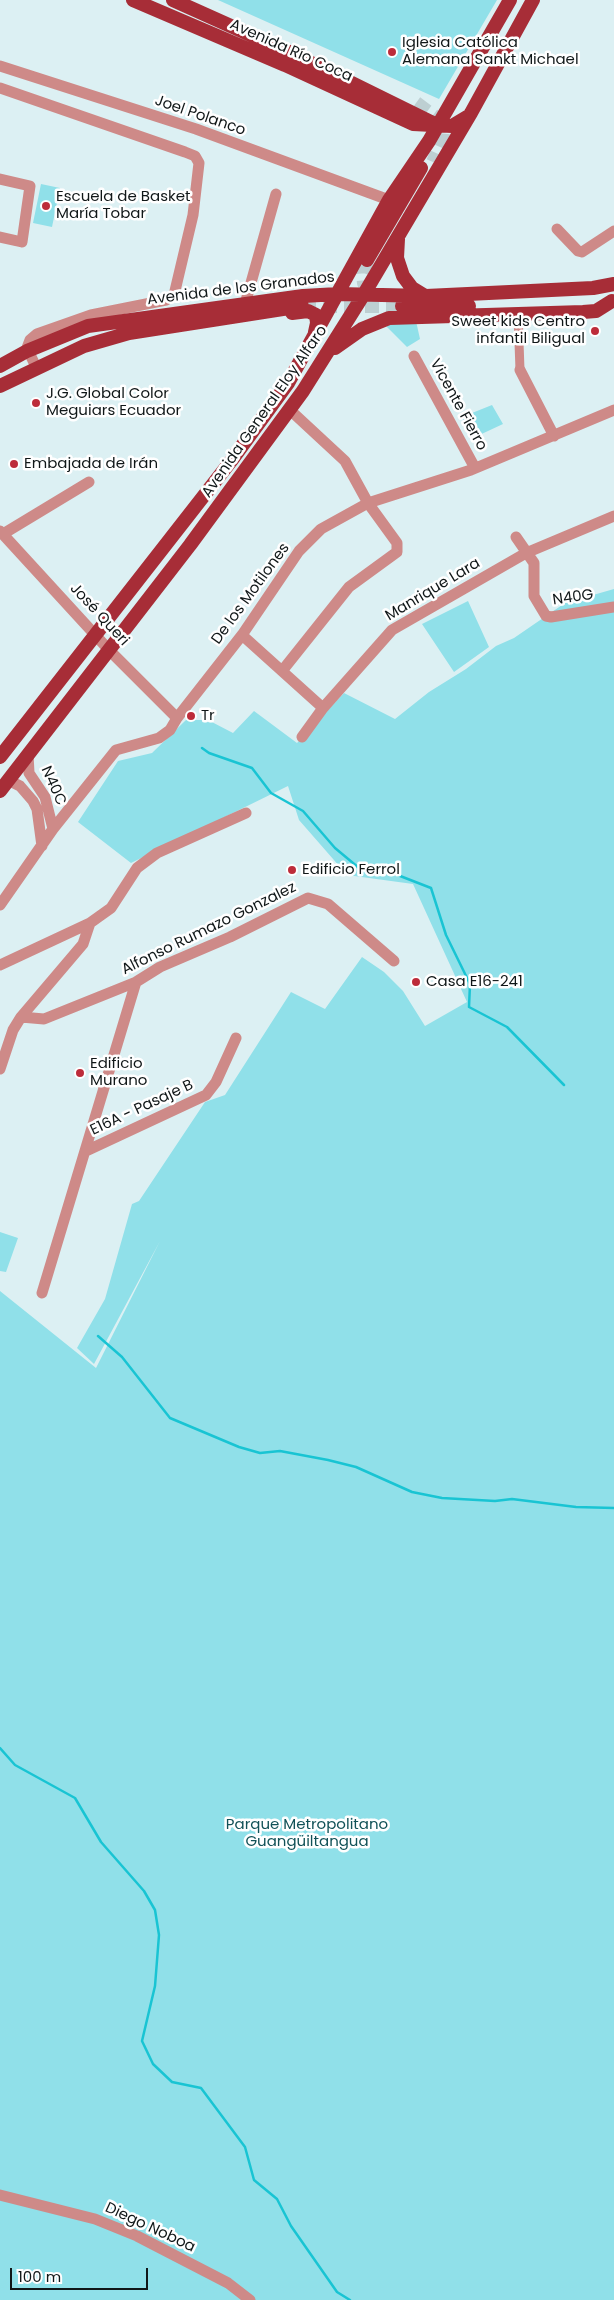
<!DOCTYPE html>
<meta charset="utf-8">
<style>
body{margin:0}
#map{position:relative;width:614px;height:2300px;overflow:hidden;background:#dcf0f3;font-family:Poppins,sans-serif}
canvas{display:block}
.scale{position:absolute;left:10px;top:2268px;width:138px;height:22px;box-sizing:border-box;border:2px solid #101718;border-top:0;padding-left:6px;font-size:15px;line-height:18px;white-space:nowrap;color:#101718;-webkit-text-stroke:4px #fff;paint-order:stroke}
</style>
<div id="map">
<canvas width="614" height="2300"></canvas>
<div class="scale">100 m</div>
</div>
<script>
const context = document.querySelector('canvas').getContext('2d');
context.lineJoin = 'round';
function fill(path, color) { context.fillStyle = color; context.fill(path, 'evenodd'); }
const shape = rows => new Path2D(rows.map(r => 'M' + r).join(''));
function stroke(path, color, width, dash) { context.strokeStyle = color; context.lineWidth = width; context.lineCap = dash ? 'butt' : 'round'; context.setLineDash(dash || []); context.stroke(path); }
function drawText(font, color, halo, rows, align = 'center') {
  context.font = font + ' Poppins,sans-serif'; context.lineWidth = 5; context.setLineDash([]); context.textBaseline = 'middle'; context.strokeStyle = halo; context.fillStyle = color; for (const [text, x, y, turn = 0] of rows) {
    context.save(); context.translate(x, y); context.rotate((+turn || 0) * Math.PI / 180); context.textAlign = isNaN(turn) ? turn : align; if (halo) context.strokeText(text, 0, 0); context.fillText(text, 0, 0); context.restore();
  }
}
const green = shape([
 [218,0,497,0,439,99],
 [41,184,60,188,52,227,33,223],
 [416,321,420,339,407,347,386,326,397,322],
 [492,405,503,424,473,438,462,417],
 [614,589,614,2300,0,2300,0,1291,96,1368,160,1241,94,1364,77,1348,105,1299,132,1204,139,1201,205,1102,225,1095,291,992,325,1009,362,957,384,972,403,991,425,1026,467,1002,413,884,347,875,299,820,288,786,131,863,78,822,118,761,152,753,186,720,208,720,233,733,254,711,297,743,344,693,395,719,429,692,466,669,496,646,514,638,565,603],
 [468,601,489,647,454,672,422,624],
 [0,1232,18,1238,6,1272,0,1271]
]);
const stream = shape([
 [202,748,209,753,252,768,271,793,303,811,335,848,359,868,395,874,431,888,446,935,470,984,469,1007,507,1027,564,1085],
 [98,1336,122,1357,170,1418,239,1447,260,1453,280,1451,328,1460,356,1467,412,1492,442,1498,495,1501,512,1499,576,1507,614,1508],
 [0,1748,15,1765,75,1798,101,1842,144,1891,155,1910,159,1935,155,1986,142,2041,153,2064,172,2082,201,2088,245,2147,254,2180,277,2199,291,2226,337,2292,350,2300]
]);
const primaryTunnel = shape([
 [416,103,435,117,443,133,442,142,433,162],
 [367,260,363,273,364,283,372,296],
 [302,306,402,306]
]);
const pedestrian = shape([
 [518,314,520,370]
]);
const minor = shape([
 [0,66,196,129,389,200],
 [0,88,185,152,195,156,199,163,193,215,174,295,166,300,91,315,37,334,30,340,27,348,36,367],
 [0,179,30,186,22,242,0,237],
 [557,229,578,251,582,252,614,231],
 [245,304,276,194],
 [414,356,475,468],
 [520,370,554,436],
 [0,531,109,650,177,718],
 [3,534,89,482],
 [516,537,534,563,534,596,546,616,551,617,614,607],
 [242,635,323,708],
 [282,671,349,587,397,552,397,543,368,503,345,461,290,410],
 [302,737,323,708,392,630,526,553,614,516],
 [28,754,29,773,45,797,53,829],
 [8,780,20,786,33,801,37,809,42,846],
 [0,905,53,829,116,750,159,738,170,730,177,718,242,635,299,551,321,529,368,503,471,470,614,410],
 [0,965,90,923,111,908,137,868,157,853,246,813],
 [21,1017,44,1019,136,982,160,967,230,937,308,898,328,904,394,961],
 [0,1069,13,1030,21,1017,83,944,90,923],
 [86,1151,206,1095,216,1082,236,1038],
 [42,1293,136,982],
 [0,2195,95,2219,137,2236,228,2283,250,2300]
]);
const primary = shape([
 [133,0,285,65,413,124,452,126,467,117],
 [173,0,291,53,435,124],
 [398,239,397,258,403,276,412,288,425,296],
 [367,260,421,168],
 [402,306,469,306],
 [292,313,308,311,316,315,317,323,315,332],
 [335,348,362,329,389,318,583,312,596,311,612,301],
 [0,366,27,351,88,326,303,296,338,294,426,296,593,288,614,284],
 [0,386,84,346,129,333,302,306],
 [0,757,231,461,288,383,389,200,429,141,510,0],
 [0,791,190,545,303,391,364,294,471,113,533,0]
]);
const markers = [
 [392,52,5,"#bd2c3a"],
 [46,206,5,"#bd2c3a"],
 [595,331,5,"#bd2c3a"],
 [36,403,5,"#bd2c3a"],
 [14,464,5,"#bd2c3a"],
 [191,716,5,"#bd2c3a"],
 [292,870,5,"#bd2c3a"],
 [416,982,5,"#bd2c3a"],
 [80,1073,5,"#bd2c3a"]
];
const poiNames = [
 ["Iglesia Católica",402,43],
 ["Alemana Sankt Michael",402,60],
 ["Escuela de Basket",56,197],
 ["María Tobar",56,214],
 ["Sweet kids Centro",585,322,"right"],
 ["infantil Biligual",585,339,"right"],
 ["J.G. Global Color",46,394],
 ["Meguiars Ecuador",46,411],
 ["Embajada de Irán",24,464],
 ["Tr",201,716],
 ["Edificio Ferrol",302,870],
 ["Casa E16-241",426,982],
 ["Edificio",90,1064],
 ["Murano",90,1081]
];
const streetNames = [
 ["Avenida Río Coca",291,51,24],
 ["Joel Polanco",200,116,19],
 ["Avenida de los Granados",241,289,-7],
 ["Vicente Fierro",458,405,61],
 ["Avenida General Eloy Alfaro",265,412,-55],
 ["Manrique Lara",433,590,-31],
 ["De los Motilones",251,594,-54],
 ["N40G",573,598,-8],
 ["José Queri",99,615,47],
 ["N40C",53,786,66],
 ["Alfonso Rumazo Gonzalez",209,929,-26],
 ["E16A - Pasaje B",142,1108,-25],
 ["Diego Noboa",150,2228,25]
];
const parkNames = [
 ["Parque Metropolitano",307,1825],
 ["Guangüiltangua",307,1842]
];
fill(green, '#90e0e9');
stroke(stream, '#19c4d3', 2.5);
stroke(primaryTunnel, '#bdcfd2', 14, [14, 7]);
stroke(pedestrian, '#ce8a88', 9);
stroke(minor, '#ce8a88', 11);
stroke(primary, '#a72d37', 14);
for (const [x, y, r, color] of markers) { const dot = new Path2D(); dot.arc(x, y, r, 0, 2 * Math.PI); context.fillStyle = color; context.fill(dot); stroke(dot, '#fff', 2); }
drawText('15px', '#101718', '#fff', poiNames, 'left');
drawText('15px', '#101718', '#fff', streetNames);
drawText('15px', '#125258', '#fff', parkNames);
</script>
